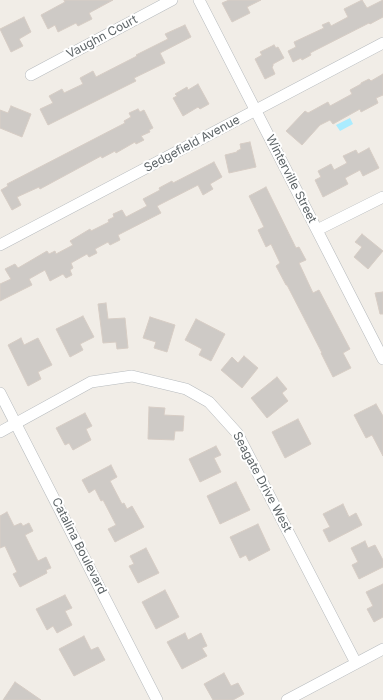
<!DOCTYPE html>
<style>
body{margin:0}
canvas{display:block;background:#f1ede7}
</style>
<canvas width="383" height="700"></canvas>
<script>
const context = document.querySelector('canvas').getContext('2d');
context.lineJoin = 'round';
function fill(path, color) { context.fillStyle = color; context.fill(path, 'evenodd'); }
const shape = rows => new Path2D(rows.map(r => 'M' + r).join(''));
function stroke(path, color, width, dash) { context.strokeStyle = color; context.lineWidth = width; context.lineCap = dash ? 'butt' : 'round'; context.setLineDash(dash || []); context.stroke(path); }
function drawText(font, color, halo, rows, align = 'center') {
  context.font = font + ' Inter,sans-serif'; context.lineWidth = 4; context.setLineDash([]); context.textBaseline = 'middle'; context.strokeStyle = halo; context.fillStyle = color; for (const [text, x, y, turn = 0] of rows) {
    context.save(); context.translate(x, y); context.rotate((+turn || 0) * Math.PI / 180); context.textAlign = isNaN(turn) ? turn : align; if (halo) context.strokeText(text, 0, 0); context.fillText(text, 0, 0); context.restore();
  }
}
const water = shape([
 [350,118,353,124,340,131,336,125]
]);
const building = shape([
 [64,0,113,0,89,13,92,19,78,26,76,23,58,32,55,25,48,29,41,15,65,2,64,0],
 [229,0,261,0,247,7,250,13,232,22,222,3,229,0],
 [362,0,367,8,383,0,383,17,370,24,369,23,310,53,311,55,302,60,301,58,293,62,288,51,296,47,294,42,324,28,322,25,329,22,331,26,348,17,344,9,362,0],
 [24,17,31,32,19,39,23,46,11,52,0,29,24,17],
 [185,25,191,37,160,53,165,63,134,78,136,81,48,125,40,109,53,103,49,96,62,89,64,93,83,84,80,78,93,71,96,77,137,56,136,55,168,39,165,34,185,25],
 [274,45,276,48,278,47,284,58,273,64,273,66,272,67,275,74,265,79,255,59,262,55,260,52,274,45],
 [383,74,383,95,376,98,378,103,361,112,360,109,333,124,330,120,320,125,302,145,286,131,305,111,308,113,328,102,330,106,352,94,350,90,361,84,361,83,369,79,371,81,383,74],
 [198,84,209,104,200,109,198,107,183,116,173,98,177,96,175,94,187,87,188,90,198,84],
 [11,106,31,114,22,137,0,128,0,110,8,113,11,106],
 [138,109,140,112,144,110,153,128,149,130,150,132,141,136,144,140,136,144,135,142,116,153,115,151,102,158,101,156,40,189,39,187,17,197,21,205,12,210,1,190,8,186,7,184,125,123,124,121,131,117,129,113,138,109],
 [250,142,256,167,229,173,225,155,237,152,237,151,241,149,240,144,250,142],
 [369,148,379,168,363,176,360,170,345,178,348,184,323,197,315,180,321,177,318,171,331,164,334,170,347,163,343,156,356,150,358,154,369,148],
 [214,162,222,177,210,184,213,189,203,195,198,185,157,206,161,213,118,235,120,240,110,245,108,242,95,249,97,253,89,257,87,254,71,263,73,268,70,270,72,275,66,278,63,274,50,281,45,270,29,279,32,285,0,301,0,284,11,279,5,269,15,264,18,268,47,251,49,254,55,251,56,254,73,245,70,241,90,229,91,231,109,222,108,220,114,217,113,214,122,210,126,217,147,206,143,199,160,190,159,188,172,181,173,183,214,162],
 [266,187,296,248,299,247,306,260,299,263,313,293,319,290,350,349,343,353,351,368,333,377,321,353,322,353,287,285,286,285,276,266,280,263,271,244,266,247,258,230,264,227,249,196,266,187],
 [362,234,383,251,368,269,354,257,362,247,355,242,362,234],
 [383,292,383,314,380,314,375,293,383,292],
 [106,303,108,319,125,318,128,348,117,349,116,342,103,343,98,304,106,303],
 [83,316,94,337,80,344,83,350,70,357,56,329,83,316],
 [150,317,175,325,167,352,154,348,156,342,143,338,150,317],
 [196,319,225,334,211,361,199,355,202,349,185,340,196,319],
 [21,338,24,345,38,338,52,365,38,372,41,379,28,386,8,345,21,338],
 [244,356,258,368,242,388,221,370,232,357,238,363,244,356],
 [277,377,287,389,282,393,288,401,267,418,251,398,277,377],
 [376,404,383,416,383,456,372,435,366,438,354,415,376,404],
 [149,407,165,408,164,415,184,416,183,431,175,431,174,440,148,439,149,407],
 [85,413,92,426,86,429,91,440,73,450,69,443,65,445,56,428,85,413],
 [298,419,311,444,285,458,272,432,298,419],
 [216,446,221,455,214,458,221,472,200,482,189,459,216,446],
 [111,465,117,477,110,481,122,504,124,503,127,509,132,506,144,527,115,542,108,529,116,525,103,500,101,501,95,489,89,493,82,480,111,465],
 [236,482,250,510,220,524,207,496,236,482],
 [343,504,349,517,356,513,362,525,329,542,323,530,330,527,323,514,343,504],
 [7,512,14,526,21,523,23,526,29,523,33,531,25,535,38,561,46,557,51,568,46,570,47,573,20,587,13,574,17,572,5,546,0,548,0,516,7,512],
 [258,524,270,550,249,561,246,555,240,558,230,537,258,524],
 [365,541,368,548,375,545,383,560,383,567,359,579,352,565,358,562,351,548,365,541],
 [146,548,159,573,138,583,129,566,134,564,130,556,146,548],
 [383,584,383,617,374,622,367,609,373,606,366,592,383,584],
 [165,590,179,617,156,629,142,602,165,590],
 [65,595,72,608,65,611,72,625,57,633,53,626,47,630,36,609,65,595],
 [185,633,188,640,201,633,207,646,202,648,207,656,182,669,167,642,185,633],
 [84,636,91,650,98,647,105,660,74,676,59,649,84,636],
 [224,673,231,686,238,683,244,694,233,700,213,700,204,684,224,673],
 [15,682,41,700,3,700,15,682]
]);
const minor = shape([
 [199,0,383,359],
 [31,75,172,0],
 [317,230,383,197],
 [0,245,383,43],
 [0,393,157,700],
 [0,432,91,382,132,376,186,389,209,402,237,433,356,663],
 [287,700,383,649]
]);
const streetNames = [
 ["Vaughn Court",102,37,-28],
 ["Sedgefield Avenue",192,144,-28],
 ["Winterville Street",291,179,63],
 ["Seagate Drive West",262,482,62],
 ["Catalina Boulevard",79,546,63]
];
fill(water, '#aaecff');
fill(building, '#cecac6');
stroke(building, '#d7cdc5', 1);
stroke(minor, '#b7bbbe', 12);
stroke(minor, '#fff', 11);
drawText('12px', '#5e6568', '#fff', streetNames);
</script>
